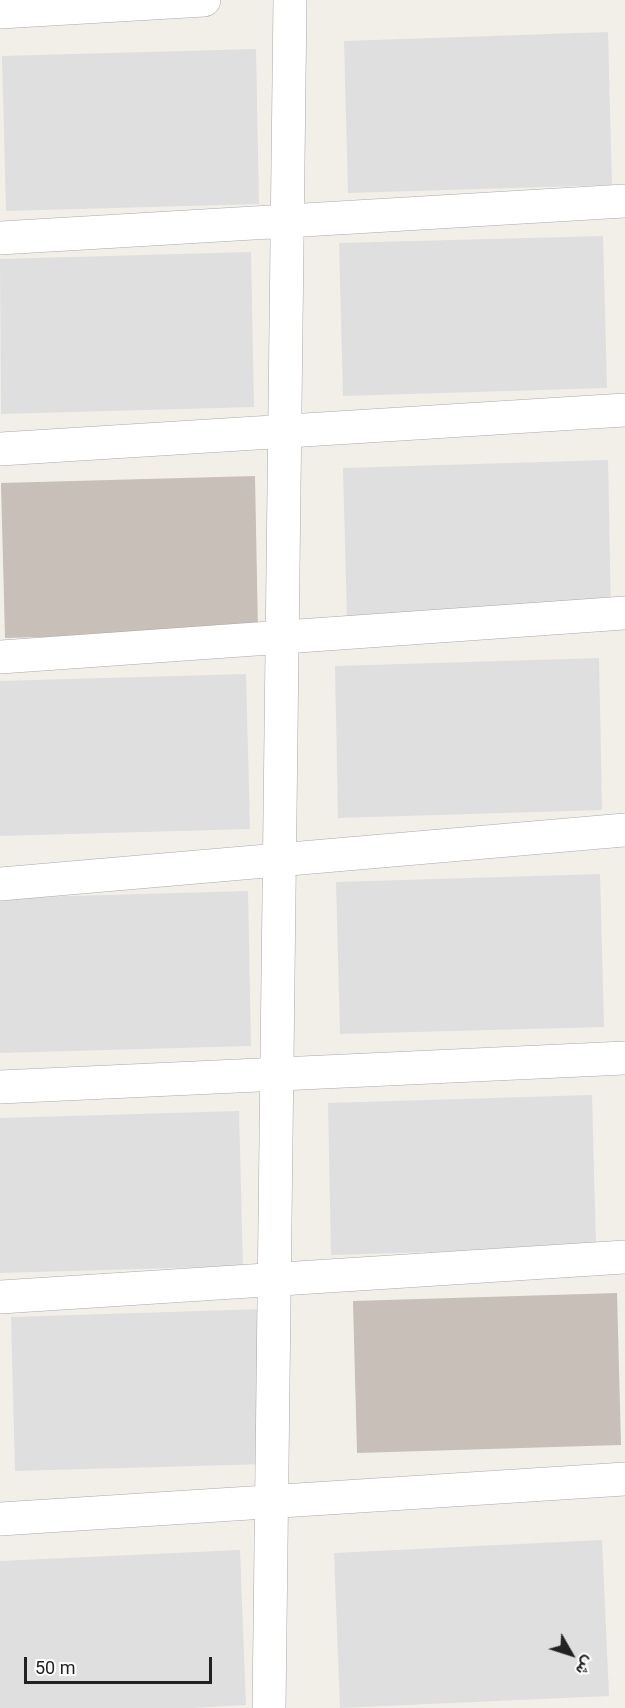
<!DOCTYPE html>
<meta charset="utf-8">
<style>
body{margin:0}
#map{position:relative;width:625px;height:1708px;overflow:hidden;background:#f2efe9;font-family:Roboto,Vazirmatn,sans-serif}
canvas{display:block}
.north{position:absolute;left:541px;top:1624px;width:60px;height:60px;-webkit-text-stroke:4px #fff;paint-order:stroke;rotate:129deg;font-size:16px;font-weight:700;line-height:24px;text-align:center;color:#222}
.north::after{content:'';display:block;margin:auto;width:21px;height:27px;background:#222;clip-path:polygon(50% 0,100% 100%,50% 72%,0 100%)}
.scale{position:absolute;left:24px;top:1657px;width:188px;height:27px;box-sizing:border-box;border:3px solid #222;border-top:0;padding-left:8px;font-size:18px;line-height:21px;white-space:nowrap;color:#222;-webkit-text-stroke:4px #fff;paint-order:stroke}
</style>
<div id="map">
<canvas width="625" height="1708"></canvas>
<div class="north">ش</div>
<div class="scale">50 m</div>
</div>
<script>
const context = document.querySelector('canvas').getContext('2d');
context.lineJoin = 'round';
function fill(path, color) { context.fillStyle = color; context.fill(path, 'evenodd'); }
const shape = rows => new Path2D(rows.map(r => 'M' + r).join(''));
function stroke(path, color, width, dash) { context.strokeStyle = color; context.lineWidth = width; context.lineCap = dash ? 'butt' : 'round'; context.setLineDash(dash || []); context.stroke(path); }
const residential = shape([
 [608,32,612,185,348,193,344,41],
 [256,49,259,204,6,211,2,56],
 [603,236,607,388,343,396,339,243],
 [251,252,254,407,1,414,0,259],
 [608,460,611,612,347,620,343,468],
 [599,658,602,810,338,818,335,666],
 [246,674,250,829,0,836,0,681],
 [600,874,604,1027,340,1034,336,882],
 [248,891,251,1046,0,1053,0,898],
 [592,1095,596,1247,331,1255,328,1103],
 [239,1111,243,1266,0,1273,0,1118],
 [264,1309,268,1464,15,1471,11,1317],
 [602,1540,609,1696,340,1708,334,1553],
 [240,1550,246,1705,191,1708,0,1708,0,1561]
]);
const building = shape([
 [255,476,258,631,5,638,1,483],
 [617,1293,621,1445,357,1453,353,1301]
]);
const minor = shape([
 [0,12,204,0],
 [0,238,625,201],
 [0,449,625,410],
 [0,657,625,613],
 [0,884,625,830],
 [0,1087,625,1058],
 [0,1297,625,1257],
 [0,1519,625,1479],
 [269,1708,290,0]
]);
fill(residential, '#e0dfdf');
fill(building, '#c7bfb8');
stroke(minor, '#a9a9a9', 34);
stroke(minor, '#fff', 33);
</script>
